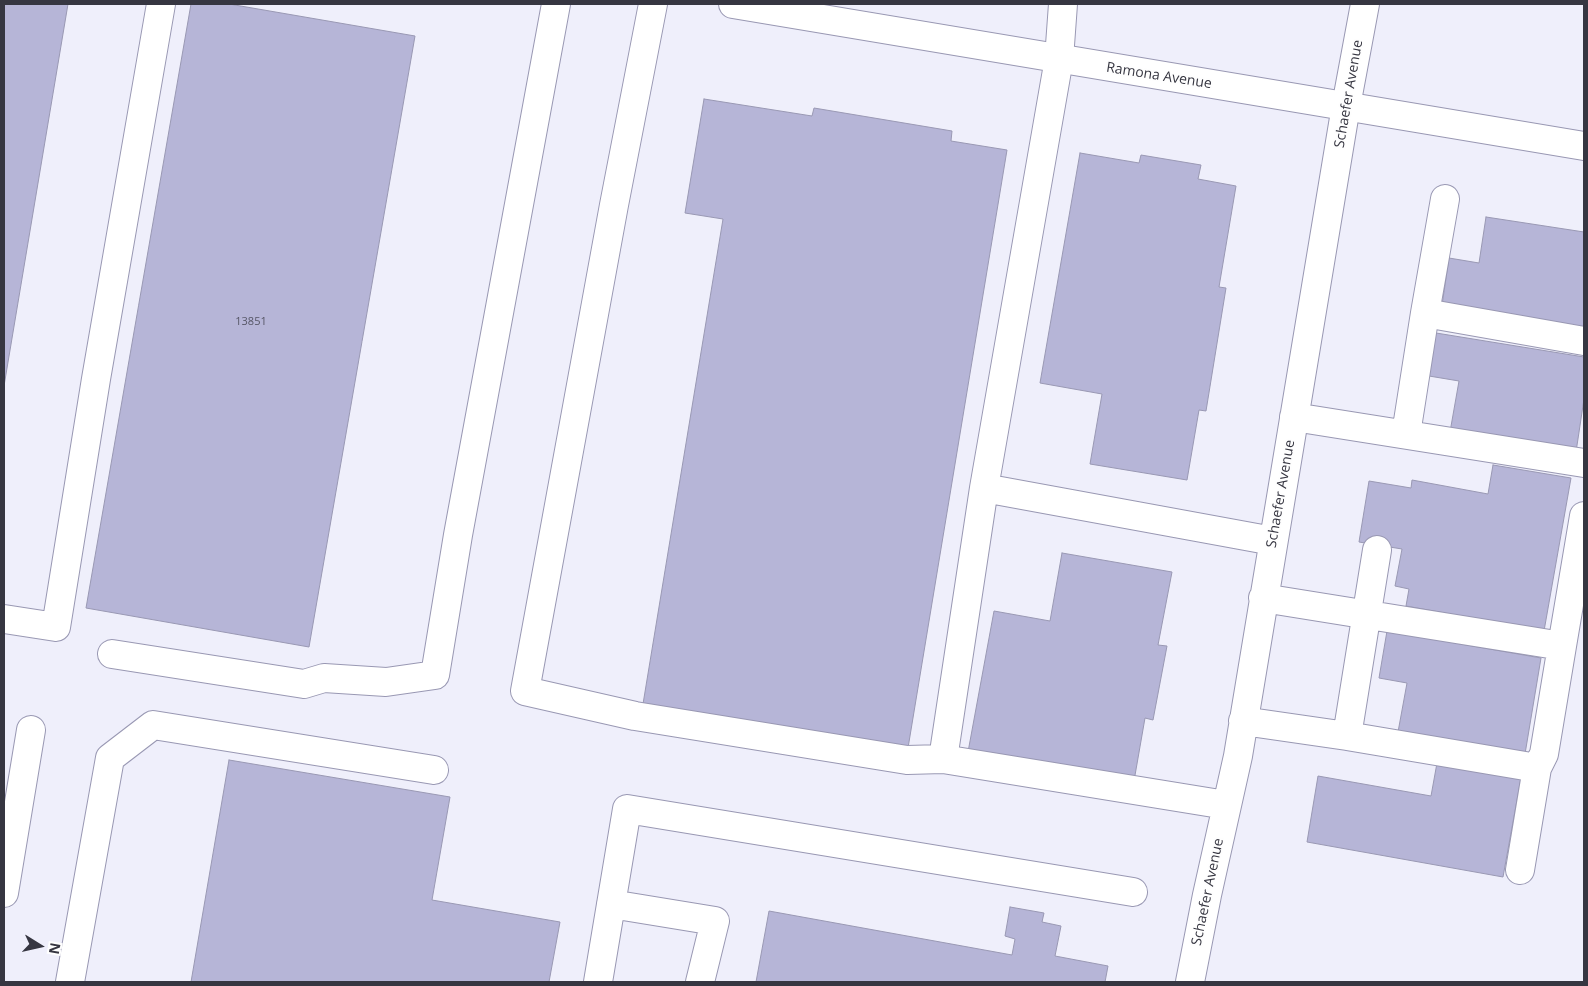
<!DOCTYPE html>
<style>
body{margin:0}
#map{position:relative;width:1588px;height:986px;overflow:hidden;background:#efeffb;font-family:"Open Sans",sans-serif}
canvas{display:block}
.frame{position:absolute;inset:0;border:5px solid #363641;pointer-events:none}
.north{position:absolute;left:15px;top:921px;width:50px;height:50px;-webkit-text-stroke:4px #fefefe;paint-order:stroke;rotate:100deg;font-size:14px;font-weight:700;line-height:20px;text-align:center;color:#363641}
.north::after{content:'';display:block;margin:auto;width:18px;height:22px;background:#363641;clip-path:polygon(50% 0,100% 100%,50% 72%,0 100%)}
</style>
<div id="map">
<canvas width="1588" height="986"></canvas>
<div class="frame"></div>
<div class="north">N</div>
</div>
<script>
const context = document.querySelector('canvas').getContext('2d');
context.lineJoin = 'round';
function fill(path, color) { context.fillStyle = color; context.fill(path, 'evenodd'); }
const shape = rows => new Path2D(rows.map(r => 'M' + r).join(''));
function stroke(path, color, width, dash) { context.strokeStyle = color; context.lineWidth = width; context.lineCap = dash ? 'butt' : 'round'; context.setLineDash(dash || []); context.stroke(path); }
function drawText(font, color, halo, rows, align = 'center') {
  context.font = font + ' "Open Sans",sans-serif'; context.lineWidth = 4; context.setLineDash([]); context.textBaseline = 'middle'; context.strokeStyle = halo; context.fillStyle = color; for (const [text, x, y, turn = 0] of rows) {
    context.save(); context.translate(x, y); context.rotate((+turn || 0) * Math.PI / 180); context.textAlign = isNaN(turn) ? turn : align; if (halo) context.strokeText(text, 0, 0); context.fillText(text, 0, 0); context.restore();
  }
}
const building = shape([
 [4,4,68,4,4,386,4,4],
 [191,4,229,4,415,36,309,647,86,608,191,4],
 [704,99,812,116,814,108,952,131,951,141,1007,150,908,748,643,704,723,219,685,213,704,99],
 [1080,153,1139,163,1141,155,1201,165,1198,179,1236,186,1219,287,1226,288,1206,411,1199,410,1187,480,1090,464,1102,394,1040,383,1080,153],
 [1486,217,1584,232,1584,328,1442,305,1449,258,1479,263,1486,217],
 [1436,333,1584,357,1584,399,1576,452,1450,432,1459,381,1429,376,1436,333],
 [1493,465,1571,478,1544,631,1406,606,1409,589,1395,586,1402,549,1359,542,1369,481,1411,488,1412,480,1488,494,1493,465],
 [1062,553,1172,572,1158,645,1167,646,1153,720,1145,718,1134,781,968,752,994,611,1050,621,1062,553],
 [1387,631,1541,658,1525,754,1398,732,1407,683,1379,678,1387,631],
 [229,760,450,797,432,900,560,922,549,982,191,982,229,760],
 [1437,763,1521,778,1503,877,1307,842,1318,776,1431,796,1437,763],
 [1010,907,1044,913,1042,922,1061,926,1055,956,1108,966,1105,982,756,982,769,911,1012,955,1015,939,1005,936,1010,907]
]);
const minor = shape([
 [653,4,614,205,525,691,635,716,907,760,943,759,1226,805],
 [1425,313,1445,199],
 [1294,417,1584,463],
 [1406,434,1425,313,1584,341],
 [984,488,1273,541],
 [1263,598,1562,646,1544,754,1537,768,1520,870],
 [4,619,56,627,96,379,161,4],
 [1562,646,1584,516],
 [112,654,304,684,324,678,386,682,435,675,458,535,556,4],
 [1243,721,1347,736,1537,768],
 [1347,736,1377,550],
 [943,759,984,488,1059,59,1063,4],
 [4,893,31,730],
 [611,904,715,921,700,982],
 [70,982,110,758,153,725,434,770],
 [598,982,627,809,1133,892],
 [1190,982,1207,895,1238,756,1346,106,1365,4]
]);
const major = shape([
 [733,4,1584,146]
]);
const numberNames = [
 ["13851",251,322]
];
const streetNames = [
 ["Ramona Avenue",1159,76,9],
 ["Schaefer Avenue",1349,94,-80],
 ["Schaefer Avenue",1281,494,-80],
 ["Schaefer Avenue",1208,892,-78]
];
fill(building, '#b6b5d7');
stroke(building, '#9998b3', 1);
stroke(minor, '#9998b3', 30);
stroke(major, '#9998b3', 30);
stroke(minor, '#fff', 28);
stroke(major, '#fff', 28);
drawText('11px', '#565666', null, numberNames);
drawText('14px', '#363641', '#fefefe', streetNames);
</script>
